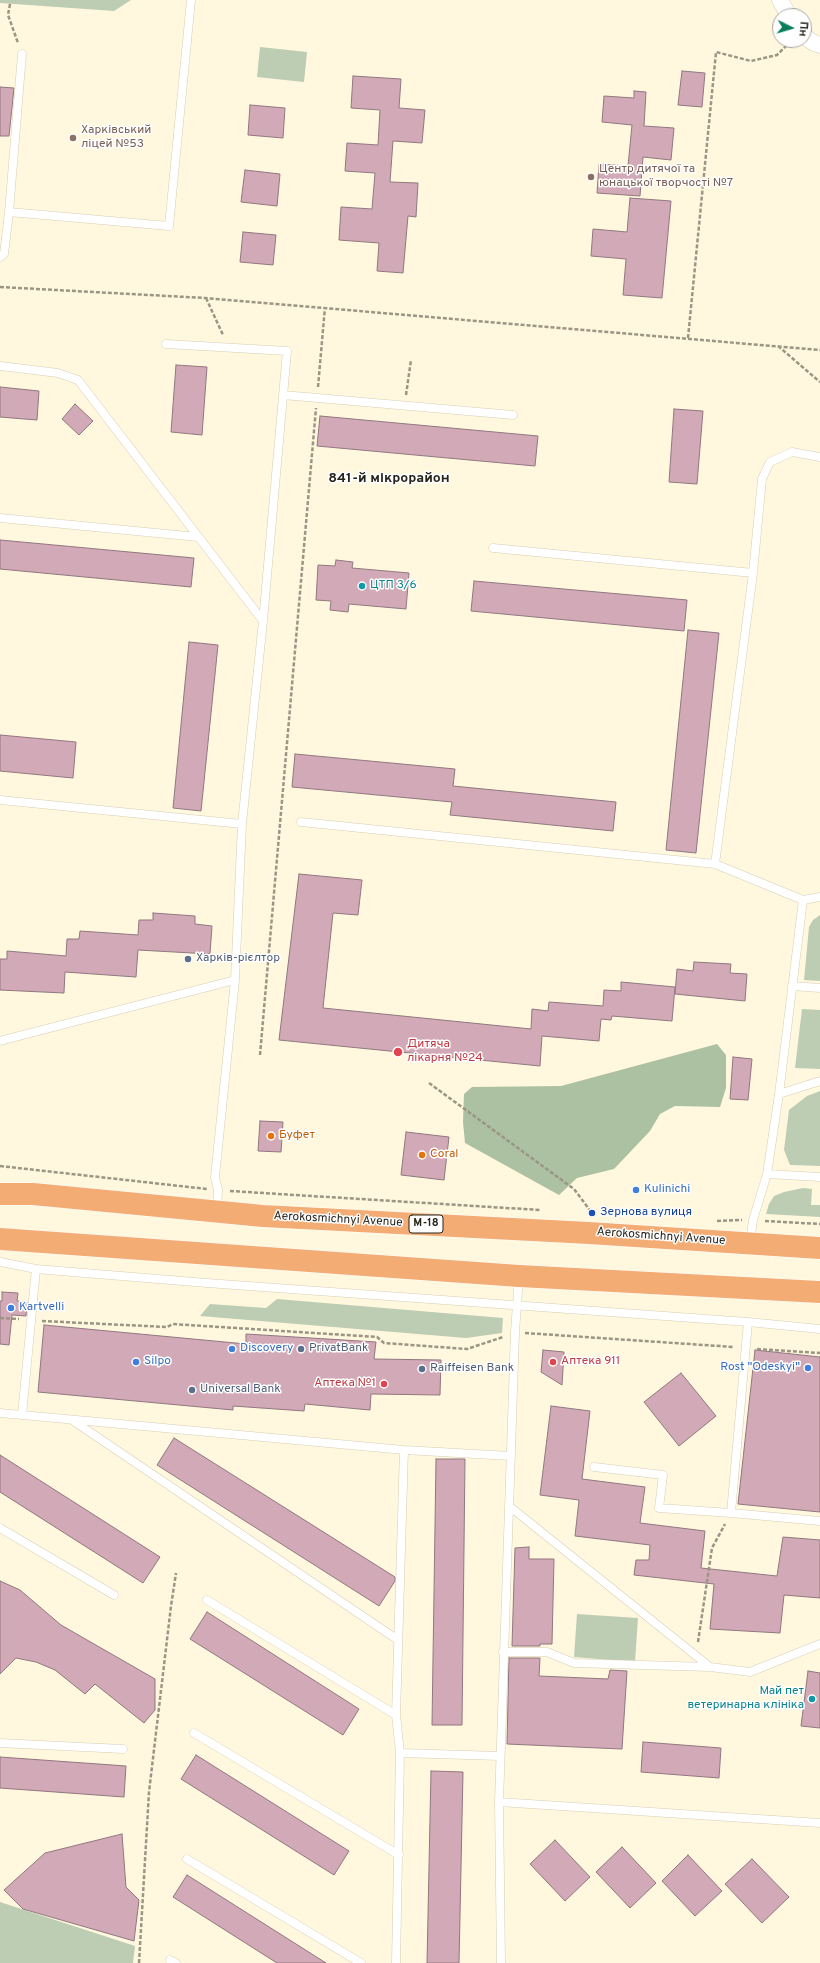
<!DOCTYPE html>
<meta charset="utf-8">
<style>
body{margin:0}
#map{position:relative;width:820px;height:1963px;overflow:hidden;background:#fff7de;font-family:Overpass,sans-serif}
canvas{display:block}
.north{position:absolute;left:772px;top:8px;width:40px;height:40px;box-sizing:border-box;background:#fff;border:1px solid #a9a7a4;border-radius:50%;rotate:95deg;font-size:11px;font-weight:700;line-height:16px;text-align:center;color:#27241b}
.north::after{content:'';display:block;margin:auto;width:14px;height:18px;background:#077d5b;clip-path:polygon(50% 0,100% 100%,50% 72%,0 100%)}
</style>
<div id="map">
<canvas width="820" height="1963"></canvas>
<div class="north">Пн</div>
</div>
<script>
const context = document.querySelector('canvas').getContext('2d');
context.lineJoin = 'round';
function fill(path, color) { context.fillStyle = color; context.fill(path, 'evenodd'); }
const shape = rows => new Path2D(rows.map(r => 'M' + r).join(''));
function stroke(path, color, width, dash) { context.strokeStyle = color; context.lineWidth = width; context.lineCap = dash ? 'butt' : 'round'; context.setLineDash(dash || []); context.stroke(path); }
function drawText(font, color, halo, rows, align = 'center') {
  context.font = font + ' Overpass,sans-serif'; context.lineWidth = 3; context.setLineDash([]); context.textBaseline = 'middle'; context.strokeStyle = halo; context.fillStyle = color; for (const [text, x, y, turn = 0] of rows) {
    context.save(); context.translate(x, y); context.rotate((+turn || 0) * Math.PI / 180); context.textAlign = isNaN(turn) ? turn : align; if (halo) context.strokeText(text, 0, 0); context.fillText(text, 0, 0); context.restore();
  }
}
const green = shape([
 [0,0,131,0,114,11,0,3],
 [260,47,307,52,304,82,257,77],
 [820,915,820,981,804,980,809,927,813,920],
 [802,1009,820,1010,820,1069,795,1068],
 [820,1091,820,1166,790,1165,784,1150,789,1110,807,1096],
 [803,1188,812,1189,811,1205,820,1205,820,1217,766,1214,769,1204,774,1196,784,1192],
 [277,1299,503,1318,502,1333,466,1338,200,1316,210,1304,266,1308],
 [577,1614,638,1618,635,1662,574,1657],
 [0,1902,135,1946,133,1963,0,1963]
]);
const forest = shape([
 [717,1044,726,1055,726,1088,720,1107,675,1106,660,1114,650,1131,614,1169,577,1178,559,1195,465,1143,463,1122,464,1094,472,1087,561,1086]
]);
const building = shape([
 [682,71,705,73,702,107,678,105,682,71],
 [353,76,401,79,399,108,425,110,422,143,393,141,390,182,418,183,416,217,408,216,403,273,377,271,379,243,339,240,341,207,372,209,375,173,345,171,347,143,378,145,380,110,351,108,353,76],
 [0,87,14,88,9,136,0,136,0,87],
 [634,91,646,92,644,126,674,128,671,160,643,157,640,196,597,193,599,164,628,166,632,125,602,122,604,96,634,98,634,91],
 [250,105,285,108,283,138,248,135,250,105],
 [245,170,280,174,277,206,241,202,245,170],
 [630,198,671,201,662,298,623,295,626,259,591,256,593,229,627,232,630,198],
 [243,232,276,235,273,265,240,262,243,232],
 [176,365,207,367,202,435,171,432,176,365],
 [0,387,39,391,37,420,0,417,0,387],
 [75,404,93,421,79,435,62,419,75,404],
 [674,409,703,411,697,484,669,482,674,409],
 [320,416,538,436,535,466,317,446,320,416],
 [0,540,194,558,191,587,0,569,0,540],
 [336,560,353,562,352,568,409,573,406,609,349,604,348,612,330,610,331,601,316,600,318,565,335,566,336,560],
 [474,581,687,600,684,631,471,611,474,581],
 [688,630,719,633,696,853,666,850,688,630],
 [189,642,218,645,201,811,173,808,189,642],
 [0,735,76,742,73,778,0,771,0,735],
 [295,754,455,769,453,786,616,802,613,831,450,815,452,802,292,787,295,754],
 [299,874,362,880,358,915,333,913,323,1008,531,1029,532,1009,548,1011,549,1002,603,1006,604,990,621,991,621,982,675,987,672,1021,612,1016,611,1020,601,1019,599,1041,542,1036,540,1066,279,1040,299,874],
 [153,913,195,916,195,924,212,926,210,954,138,950,136,977,65,972,64,993,0,990,0,959,7,959,7,951,66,956,67,939,79,939,80,931,138,935,139,920,153,920,153,913],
 [694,962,731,964,730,973,747,974,745,1001,675,994,677,969,693,971,694,962],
 [733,1057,752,1059,748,1100,730,1099,733,1057],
 [260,1121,283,1122,281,1152,258,1151,260,1121],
 [406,1132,449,1137,444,1180,401,1175,406,1132],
 [2,1292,18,1293,17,1301,27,1302,26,1316,12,1315,9,1345,0,1344,0,1301,2,1301,2,1292],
 [44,1325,246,1344,246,1334,376,1342,374,1359,441,1360,440,1395,371,1394,370,1410,305,1404,304,1411,233,1406,233,1410,38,1392,44,1325],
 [543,1350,564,1352,562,1385,541,1372,543,1350],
 [755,1350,820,1357,820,1512,738,1504,755,1350],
 [681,1373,716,1416,679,1446,644,1402,681,1373],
 [551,1406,590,1411,582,1479,645,1487,640,1523,705,1531,701,1568,777,1576,783,1537,820,1540,820,1598,784,1595,780,1633,710,1629,714,1584,634,1575,636,1560,649,1560,650,1545,575,1536,579,1500,540,1495,551,1406],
 [174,1438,395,1577,395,1581,379,1606,157,1465,174,1438],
 [0,1455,160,1557,143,1583,0,1492,0,1455],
 [436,1459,465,1459,462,1725,432,1725,436,1459],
 [529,1547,529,1559,554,1559,552,1644,540,1644,540,1646,512,1646,515,1548,529,1547],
 [0,1581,20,1590,61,1625,155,1679,155,1710,144,1723,95,1684,85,1694,55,1670,36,1662,16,1658,0,1674,0,1581],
 [207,1612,359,1709,343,1735,190,1639,207,1612],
 [509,1658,540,1658,539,1676,608,1679,610,1670,627,1671,622,1749,507,1744,509,1658],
 [808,1671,820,1673,820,1728,801,1726,808,1671],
 [643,1742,721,1748,719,1778,641,1772,643,1742],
 [196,1755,349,1851,334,1875,181,1779,196,1755],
 [0,1757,126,1766,124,1797,0,1788,0,1757],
 [431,1771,463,1772,459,1963,427,1963,431,1771],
 [122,1834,126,1887,139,1900,134,1941,23,1909,4,1890,45,1853,122,1834],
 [555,1840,590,1877,565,1901,530,1864,555,1840],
 [622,1847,656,1883,630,1908,596,1872,622,1847],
 [688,1855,722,1891,695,1916,662,1881,688,1855],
 [752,1859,789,1897,762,1923,725,1884,752,1859],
 [187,1875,296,1944,326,1963,277,1963,173,1897,187,1875]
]);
const path = shape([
 [10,4,8,15,18,43],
 [0,287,205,298,820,350],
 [206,298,223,335],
 [688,338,716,52,751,61,777,55,790,42],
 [778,346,820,382],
 [318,387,325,307],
 [406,395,411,360],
 [260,1055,316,408],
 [429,1083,574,1189,592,1213],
 [0,1166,207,1189],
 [230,1191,540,1210],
 [717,1221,742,1220],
 [765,1221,820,1224],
 [0,1318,19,1319],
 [42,1321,167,1327,173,1324,377,1337,384,1343,467,1349,503,1337],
 [525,1333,734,1347],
 [757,1349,820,1353],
 [698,1642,712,1548,725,1524],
 [139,1963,149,1792,171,1606,176,1573]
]);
const service = shape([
 [9,212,169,226,191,0],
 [0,257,4,254,9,212,22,54],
 [166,344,287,351,263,621,242,824,235,980,215,1177,218,1190,217,1211],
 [0,366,58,373,78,380,263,621],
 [283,395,513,415],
 [0,518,198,537],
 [493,548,753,573,715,864],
 [753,573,762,479,770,462,792,452,820,457],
 [0,800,242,824],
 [301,822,715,864,803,900],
 [792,986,820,988],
 [0,1041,235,980],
 [779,1094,820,1081],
 [767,1174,820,1177],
 [750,1243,753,1220,767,1174,779,1094,803,900,820,897],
 [0,1262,36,1269,207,1283,748,1322,820,1329],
 [519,1277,515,1332,499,1802,820,1823],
 [748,1322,731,1513,820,1521],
 [0,1413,404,1450,511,1456],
 [22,1415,36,1269],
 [72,1420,398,1640],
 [594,1467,663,1475,659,1508,731,1513],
 [509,1506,710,1667,750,1672,820,1644],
 [0,1528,114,1595],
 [207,1600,396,1715],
 [503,1652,547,1652,574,1663,710,1667],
 [194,1733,399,1855],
 [0,1743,123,1749],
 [400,1753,500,1756],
 [499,1802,501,1963],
 [187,1859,361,1963],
 [170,1960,176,1963],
 [396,1963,400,1753,396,1715,404,1450]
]);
const minor = shape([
 [780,0,789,16],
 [804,36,814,43,820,45]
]);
const primary = shape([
 [0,1194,33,1194,263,1216,589,1233,820,1248],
 [0,1239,519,1276,820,1292]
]);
const markers = [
 [73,138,4,"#8d6e63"],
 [591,177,4,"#8d6e63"],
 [362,586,4,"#0f9aa8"],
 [188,959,4,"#5c6f8a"],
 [398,1052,5,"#e0444e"],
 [271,1136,4,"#e8710a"],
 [422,1155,4,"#e8710a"],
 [636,1190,4,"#3f7fe0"],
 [592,1213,4,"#1a4fb4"],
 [11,1308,4,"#3f7fe0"],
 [232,1349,4,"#3f7fe0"],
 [301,1349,4,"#5c6f8a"],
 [136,1362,4,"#3f7fe0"],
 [553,1362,4,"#e0444e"],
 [808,1368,4,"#3f7fe0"],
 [422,1369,4,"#5c6f8a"],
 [384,1384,4,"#e0444e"],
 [192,1390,4,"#5c6f8a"],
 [812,1699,4,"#0f9aa8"]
];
const shields = [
 [426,1224,34]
];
const shieldNames = [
 ["М-18",426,1224]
];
const educationNames = [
 ["Харківський",81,131],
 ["ліцей №53",81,145],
 ["Центр дитячої та",599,170],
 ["юнацької творчості №7",599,184]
];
const cultureNames = [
 ["ЦТП 3/6",370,586],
 ["Май пет",804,1692,"right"],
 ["ветеринарна клініка",804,1706,"right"]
];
const serviceNames = [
 ["Харків-рієлтор",196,959],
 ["PrivatBank",309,1349],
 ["Raiffeisen Bank",430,1369],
 ["Universal Bank",200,1390]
];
const healthNames = [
 ["Дитяча",407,1045],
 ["лікарня №24",407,1059],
 ["Аптека 911",561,1362],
 ["Аптека №1",376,1384,"right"]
];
const foodNames = [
 ["Буфет",279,1136],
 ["Coral",430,1155]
];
const shopNames = [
 ["Kulinichi",644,1190],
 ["Kartvelli",19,1308],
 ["Discovery",240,1349],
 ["Silpo",144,1362],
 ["Rost \"Odeskyi\"",800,1368,"right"]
];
const transitNames = [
 ["Зернова вулиця",600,1213]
];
const streetNames = [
 ["Aerokosmichnyi Avenue",338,1220,3],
 ["Aerokosmichnyi Avenue",661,1237,4]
];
const quarterNames = [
 ["841-й мікрорайон",389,479]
];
fill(green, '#bdcdb3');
fill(forest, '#acc1a1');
fill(building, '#d2a9b6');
stroke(building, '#91777f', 1);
stroke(service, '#d6ceb5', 9);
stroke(minor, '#d6ceb5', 17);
stroke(primary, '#fff', 23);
stroke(path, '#9b9584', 2.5, [4, 2]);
stroke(service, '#fff', 8);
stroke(minor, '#fff', 16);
stroke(primary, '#f4ac75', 22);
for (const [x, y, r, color] of markers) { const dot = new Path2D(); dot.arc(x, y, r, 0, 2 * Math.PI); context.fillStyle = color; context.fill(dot); stroke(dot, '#fff', 1.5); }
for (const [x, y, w] of shields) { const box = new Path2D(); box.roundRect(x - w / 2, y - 9, w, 18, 3); context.fillStyle = '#fff'; context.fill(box); stroke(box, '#27241b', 1); }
drawText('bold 11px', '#27241b', null, shieldNames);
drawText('12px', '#785e54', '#fff', educationNames, 'left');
drawText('12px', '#0d838f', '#fff', cultureNames, 'left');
drawText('12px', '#4e5e75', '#fff', serviceNames, 'left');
drawText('12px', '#be3a42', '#fff', healthNames, 'left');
drawText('12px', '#c56008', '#fff', foodNames, 'left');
drawText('12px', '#366cbe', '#fff', shopNames, 'left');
drawText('12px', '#164399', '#fff', transitNames, 'left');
drawText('12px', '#27241b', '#fff', streetNames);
drawText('bold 14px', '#27241b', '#fff', quarterNames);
</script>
